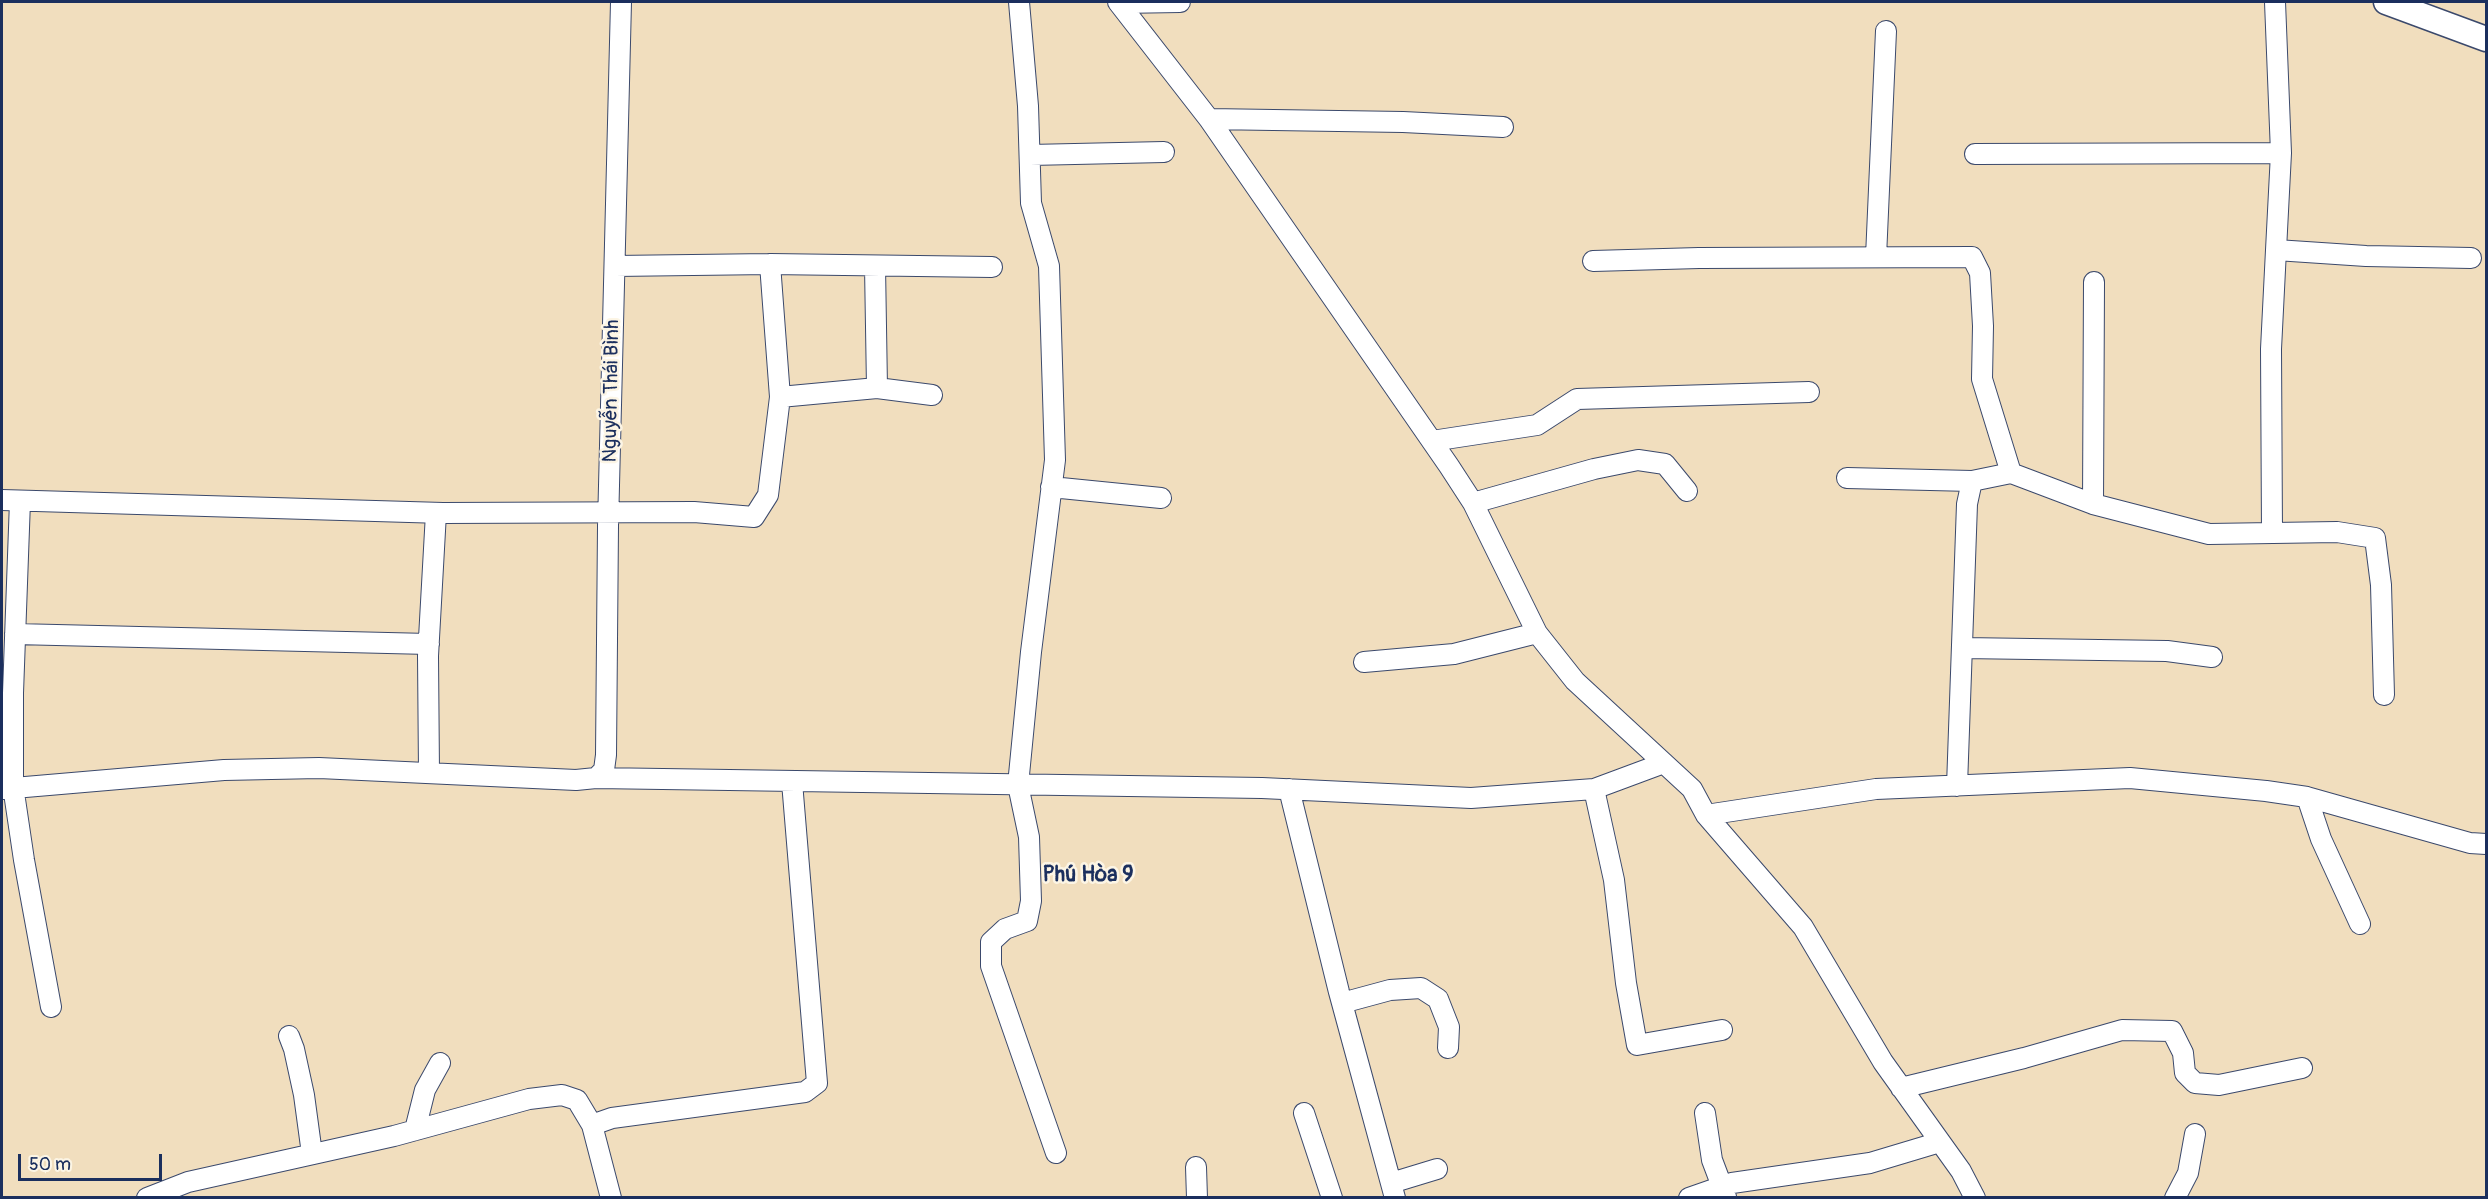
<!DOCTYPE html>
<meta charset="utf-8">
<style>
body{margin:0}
#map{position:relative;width:2488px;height:1199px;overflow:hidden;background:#f1debe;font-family:Pangolin,sans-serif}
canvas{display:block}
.frame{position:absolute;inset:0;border:3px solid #1b2f5e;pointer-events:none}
.scale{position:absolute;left:18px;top:1154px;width:144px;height:27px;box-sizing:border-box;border:3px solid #1b2f5e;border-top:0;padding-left:8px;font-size:18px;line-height:21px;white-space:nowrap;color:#1b2f5e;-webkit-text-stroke:4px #fcf5e5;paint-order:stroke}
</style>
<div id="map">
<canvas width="2488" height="1199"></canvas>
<div class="frame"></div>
<div class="scale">50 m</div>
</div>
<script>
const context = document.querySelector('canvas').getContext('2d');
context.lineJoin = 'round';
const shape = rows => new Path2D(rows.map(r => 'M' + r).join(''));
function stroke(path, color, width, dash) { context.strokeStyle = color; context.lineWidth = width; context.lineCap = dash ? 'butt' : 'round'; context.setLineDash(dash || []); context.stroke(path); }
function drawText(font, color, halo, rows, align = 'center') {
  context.font = font + ' Pangolin,sans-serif'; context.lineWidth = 5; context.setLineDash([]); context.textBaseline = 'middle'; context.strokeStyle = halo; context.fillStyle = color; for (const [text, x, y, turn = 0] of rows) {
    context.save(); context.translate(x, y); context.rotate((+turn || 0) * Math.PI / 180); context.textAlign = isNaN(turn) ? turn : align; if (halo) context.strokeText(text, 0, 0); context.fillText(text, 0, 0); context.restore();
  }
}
const minor = shape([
 [1019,2,1028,106,1031,203,1049,266,1055,460,1031,652,1018,785,1029,837,1031,901,1027,921,1005,929,991,942,991,966,1056,1153],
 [1118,2,1209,119,1449,466,1473,503,1537,633,1575,681,1692,789,1706,815,1803,927,1883,1062,1961,1171,1975,1198],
 [2275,2,2281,153,2276,250,2366,256,2471,258],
 [1119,3,1180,2],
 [1209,119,1403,122,1503,127],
 [1975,154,2281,153],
 [1030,155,1164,152],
 [1876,257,1886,31],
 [1593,261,1699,258,1972,257,1980,273,1983,326,1982,379,2011,473],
 [770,264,780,397,877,388,875,266],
 [615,266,770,264,992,267],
 [877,388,932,395],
 [1432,441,1537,425,1577,399,1809,392],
 [1847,478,1972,481,2011,473,2093,504,2209,534,2337,532,2375,538,2381,585,2384,695],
 [1051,487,1161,498],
 [2,500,443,513,694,512,754,517,768,495,780,397],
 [20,501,13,693,13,786,24,860,51,1007],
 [1473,503,1594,469,1638,460,1665,464,1687,491],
 [2093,504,2094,282],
 [2272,533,2271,349,2276,250],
 [15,634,429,644],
 [1963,648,2167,651,2212,657],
 [1364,662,1454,654,1537,633],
 [429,773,428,656,436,513],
 [596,778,604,770,606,755,608,526,621,2],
 [1957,786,1967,504,1972,481],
 [2,789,224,770,319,768,576,780,596,778,1262,788,1471,798,1594,789,1664,763],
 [1289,789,1339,992,1395,1198],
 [1594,789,1614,880,1626,983,1637,1045,1722,1030],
 [2307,797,2321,839,2360,924],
 [1706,815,1876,789,2130,778,2266,791,2307,797,2470,843,2486,844],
 [1342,1003,1390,990,1421,988,1438,999,1449,1027,1448,1048],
 [289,1036,294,1049,304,1095,312,1154],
 [1901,1088,2024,1058,2122,1030,2172,1031,2183,1053,2185,1073,2195,1083,2219,1085,2302,1068],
 [1304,1113,1332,1198],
 [1705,1113,1712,1160,1726,1197],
 [592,1125,612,1118,805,1092,817,1083,792,782],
 [415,1130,425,1090,440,1063],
 [1196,1167,1197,1198],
 [1391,1183,1437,1169],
 [147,1198,188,1182,394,1136,529,1099,562,1095,577,1100,592,1125,611,1198],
 [1689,1198,1732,1183,1870,1163,1940,1142],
 [2175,1198,2188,1173,2195,1134]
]);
const major = shape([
 [2386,2,2486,39]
]);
const streetNames = [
 ["Nguyễn Thái Bình",612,391,-89]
];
const quarterNames = [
 ["Phú Hòa 9",1088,875]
];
stroke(minor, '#3b496c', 22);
stroke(major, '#3b496c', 27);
stroke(minor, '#fff', 20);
stroke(major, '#fff', 24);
drawText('20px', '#1b2f5e', '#fcf5e5', streetNames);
drawText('bold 22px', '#1b2f5e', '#fcf5e5', quarterNames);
</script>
